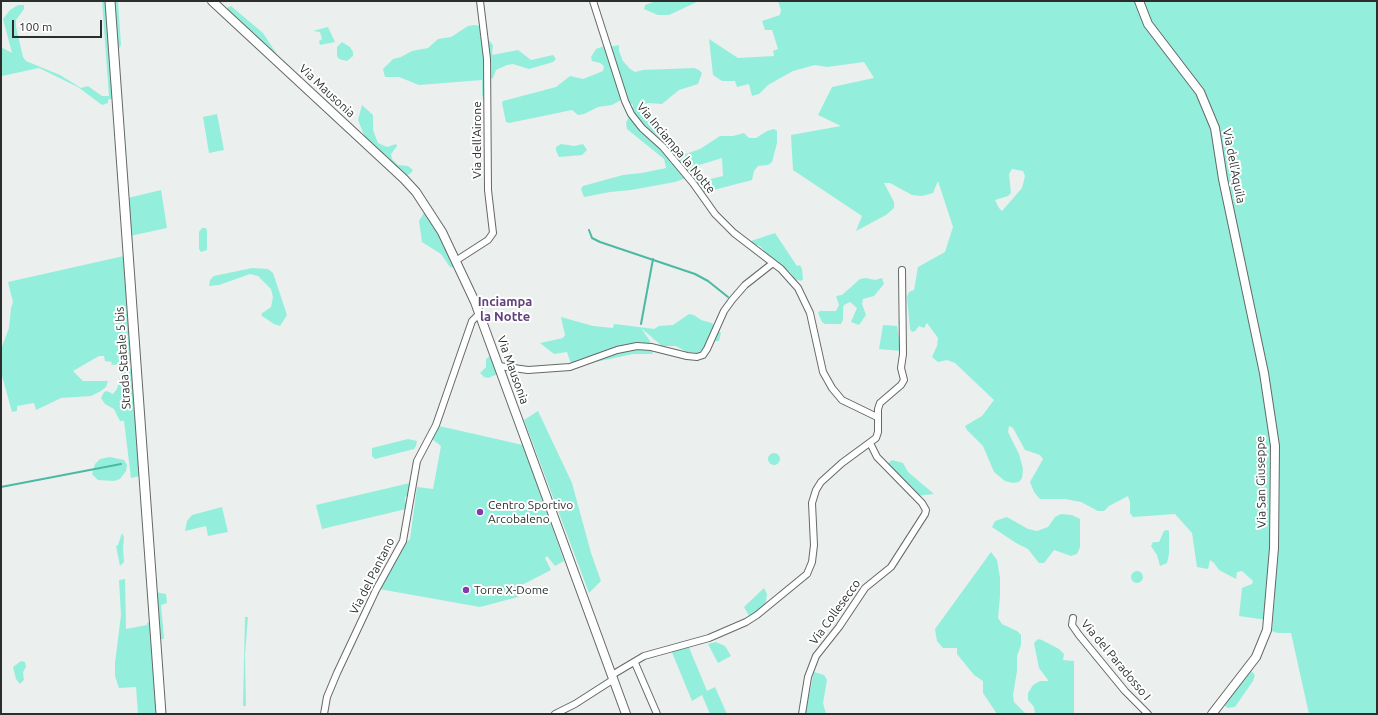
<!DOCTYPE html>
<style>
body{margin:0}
#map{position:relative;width:1378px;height:715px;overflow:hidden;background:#ebefee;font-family:Ubuntu,sans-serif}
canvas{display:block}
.frame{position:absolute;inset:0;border:2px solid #2c2e2e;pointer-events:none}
.scale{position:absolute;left:12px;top:20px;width:90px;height:18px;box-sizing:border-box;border:2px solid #2c2e2e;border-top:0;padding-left:5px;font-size:12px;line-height:14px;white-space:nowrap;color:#2c2e2e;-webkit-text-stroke:3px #fff;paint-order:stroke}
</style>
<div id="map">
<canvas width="1378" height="715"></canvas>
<div class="frame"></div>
<div class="scale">100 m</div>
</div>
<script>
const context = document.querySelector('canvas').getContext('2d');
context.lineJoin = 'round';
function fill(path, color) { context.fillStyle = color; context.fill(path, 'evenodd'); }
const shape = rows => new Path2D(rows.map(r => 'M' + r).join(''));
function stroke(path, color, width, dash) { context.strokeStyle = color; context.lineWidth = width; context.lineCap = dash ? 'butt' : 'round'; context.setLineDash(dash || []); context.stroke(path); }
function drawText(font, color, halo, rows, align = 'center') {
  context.font = font + ' Ubuntu,sans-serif'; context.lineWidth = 4; context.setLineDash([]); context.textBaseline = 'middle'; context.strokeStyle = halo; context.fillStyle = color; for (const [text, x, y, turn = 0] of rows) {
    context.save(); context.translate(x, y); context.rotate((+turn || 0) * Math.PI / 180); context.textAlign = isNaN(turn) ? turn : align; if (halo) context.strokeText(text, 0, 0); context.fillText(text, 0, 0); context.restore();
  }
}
const green = shape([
 [102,1,107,1,113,98,108,100,108,103,102,105,78,87,39,68,2,76,1,47,12,53,3,19,10,10,18,5,24,5,24,9,16,20,16,27,23,57,26,61,60,75,81,88,88,86,102,96,109,96],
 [113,1,118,1,121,45,117,52],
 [656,1,699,1,669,15,658,15,644,9,645,5],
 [778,1,1137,1,1198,93,1213,129,1262,374,1273,446,1273,503,1267,620,1239,616,1242,588,1252,584,1253,581,1242,571,1237,572,1236,579,1219,570,1214,563,1210,560,1208,569,1197,567,1192,533,1175,514,1133,517,1130,513,1130,502,1128,496,1109,506,1104,511,1098,511,1081,502,1065,499,1040,499,1034,492,1030,482,1043,459,1040,455,1025,450,1013,428,1009,426,1008,432,1019,454,1023,469,1022,478,1019,482,1013,483,1005,481,994,472,983,446,967,430,965,426,982,416,994,400,955,363,947,360,938,362,932,357,937,346,938,338,927,323,924,328,919,326,915,331,912,332,910,329,907,297,909,292,914,290,918,267,945,252,953,227,938,181,933,193,922,196,912,195,890,183,884,183,894,202,894,208,886,215,856,231,862,216,793,170,791,135,841,126,818,115,832,87,874,78,864,62,827,67,815,65,793,71,768,85,759,94,752,96,749,84,737,87,735,81,722,81,713,75,709,39,738,58,774,56,773,51,778,49,772,30,765,30,762,21,780,15,781,10],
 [1012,169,1023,171,1025,176,1022,188,1002,211,999,208,995,200,1008,196,1011,193,1009,174],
 [1141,1,1377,1,1377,714,1309,714,1291,633,1277,633,1272,631,1275,595,1273,595,1277,446,1238,236,1202,91,1150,23],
 [231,6,263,33,278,56,295,72,293,72,225,9],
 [475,25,483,27,487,102,484,100,482,95,482,80,419,85,399,77,385,77,383,69,393,59,401,57,412,51,428,48,438,39,451,37,468,26],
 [328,27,335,42,320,45,319,41,322,39,320,32,313,31],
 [487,38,493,45,492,55,518,50,531,60,553,55,556,59,553,62,529,69,513,64,507,65,496,70,493,78,489,79],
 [342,42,350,47,353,52,353,56,347,61,339,59,337,56,337,47],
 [607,45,623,99,612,105,598,107,584,114,578,115,572,110,509,123,506,122,502,103,503,101,556,87,570,76,583,79,603,71,604,66,600,63,592,61,591,57,596,49],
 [619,45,619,51,623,61,630,69,635,72,643,70,694,68,699,70,702,73,698,84,679,90,662,104,648,103,640,106,640,109,664,135,676,153,679,154,686,154,700,149,720,136,733,136,744,133,749,138,756,138,767,131,774,129,777,131,777,143,772,162,768,165,758,166,754,171,752,180,702,193,632,114,633,105,626,100,609,47],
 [722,158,723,176,698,182,695,172,696,166],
 [362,105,373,115,373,130,378,143,387,147,396,144,397,146,391,154,392,159,398,165,408,166,413,170,410,174,405,176,366,140,358,120],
 [217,114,224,150,209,153,203,117],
 [630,114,686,178,675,182,631,190,610,192,584,197,581,189,583,186,623,175,642,173,666,168,664,159,627,129,626,123],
 [561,144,574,146,583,144,587,150,582,155,559,157,556,151,556,147],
 [161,190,167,228,130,236,128,198],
 [425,211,432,222,457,268,450,267,441,254,422,242,419,221],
 [202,228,206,228,207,231,207,250,201,252,199,249,199,232],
 [775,233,797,266,800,265,802,269,803,279,801,281,795,279,790,272,766,253,760,246,748,242],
 [124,256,133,363,111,365,112,362,105,361,104,356,99,356,73,371,83,381,108,381,106,387,101,391,91,396,61,398,36,410,34,403,17,406,17,411,12,412,1,372,1,349,9,328,11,308,13,302,8,282],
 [252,268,268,269,273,273,287,315,280,326,274,324,262,316,261,314,271,307,273,297,271,289,258,276,250,274,219,285,209,286,210,280,214,276],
 [866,278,875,280,882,278,884,284,874,296,863,299,862,304,866,315,859,325,851,322,857,308,850,302,844,305,843,308,843,320,841,324,825,324,822,322,818,313,820,311,836,311,839,305,836,296,842,295,860,279],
 [689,314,694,315,701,320,712,323,721,333,719,341,710,341,705,349,697,353,687,352,676,346,662,346,641,328,650,341,653,354,633,354,572,367,567,352,554,354,540,343,563,338,565,335,561,317,593,326,613,328,614,324,623,325,654,329,659,326,673,325],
 [883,325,897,326,901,351,879,349],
 [491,355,498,374,488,378,484,377,480,373,486,367,486,359],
 [128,368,132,369,140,476,131,478,124,421,120,421,114,409,105,404,101,398,104,392,107,391,113,394,117,389,122,370],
 [538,411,572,483,591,553,601,581,589,593,524,420],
 [439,426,523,445,564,561,555,566,547,556,545,558,551,570,516,588,518,597,480,607,379,589,404,545,410,539,417,487,433,489,441,446,432,439],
 [408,439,417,441,416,446,414,449,375,459,372,456,372,448],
 '768 459a6 6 0 1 1 12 0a6 6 0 1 1-12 0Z',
 [110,457,124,460,127,465,126,471,120,479,114,481,98,480,92,474,95,464,100,459],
 [892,460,903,463,908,472,934,494,916,496,886,465],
 [410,483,409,495,405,497,405,502,407,503,406,509,322,529,316,505],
 [222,507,228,532,208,536,206,526,185,531,187,521,192,515],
 [1061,514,1072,515,1080,519,1080,547,1077,554,1071,556,1054,550,1044,563,1039,563,1028,549,1016,543,992,527,995,521,1007,517,1028,529,1037,531,1048,527,1055,517],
 [1167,530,1169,531,1169,554,1167,563,1160,566,1157,555,1151,546,1153,542,1159,542,1164,531],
 [122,533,124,537,123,549,124,562,120,566,116,546,118,545],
 [991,552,997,560,1000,578,1000,596,998,618,1002,624,1017,631,1021,635,1021,645,1017,656,1017,671,1013,695,1014,702,1026,714,997,714,983,693,983,681,974,675,957,654,957,648,943,648,937,641,935,629],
 '1131 577a6 6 0 1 1 12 0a6 6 0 1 1-12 0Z',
 [125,579,126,629,147,625,147,623,150,622,156,714,138,714,136,687,119,688,115,676,115,663,121,615,119,580],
 [764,588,767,594,765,607,757,618,752,621,744,607],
 [155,592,166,594,167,603,161,605,164,639,159,639],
 [245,617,248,617,245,655,246,706,243,706],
 [1038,639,1042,640,1059,649,1064,654,1063,660,1074,661,1074,714,1035,714,1034,707,1028,700,1028,693,1033,685,1040,681,1048,681,1048,680,1039,668,1034,643],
 [716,642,725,646,731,656,718,663,708,644],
 [688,645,707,691,715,687,727,714,710,714,702,695,692,701,671,650],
 [21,661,25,662,26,667,23,672,24,680,20,684,16,679,13,667],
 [1251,671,1255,675,1253,681,1235,707,1227,708,1224,704],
 [814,672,824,675,827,680,823,703,826,714,805,714]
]);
const stream = shape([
 [589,230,592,238,600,242,695,274,708,281,728,297],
 [641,324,653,259],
 [1,487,121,464]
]);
const minor = shape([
 [593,1,625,101,631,114,642,128,663,147,693,183,715,214,734,233,781,269,798,288,810,313,823,372,832,388,842,400,877,417],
 [457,260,488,240,493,233,488,190,487,59,480,1],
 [499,366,528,370,570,367,617,350,637,346,651,347,687,356,697,357,703,355,707,349,724,311,732,300,745,285,773,263],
 [1073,618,1072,625,1079,635,1125,691,1148,714],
 [635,663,657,714],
 [612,675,644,656,709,638,746,622,757,615,807,574,812,562,814,545,812,503,816,490,821,482,842,463,876,438,878,432,878,409,880,403,901,385,904,380,901,368,903,354,902,270],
 [324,714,327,697,337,673,376,590,403,541,417,461,436,425,472,321,480,313],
 [555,714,575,704,614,679],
 [802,714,808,677,816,656,839,627,865,588,891,567,925,514,926,510,922,503,877,457,870,443]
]);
const secondary = shape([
 [212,1,404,179,416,192,442,232,475,302,626,714],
 [1139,1,1148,24,1200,92,1215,128,1223,179,1264,373,1275,446,1274,548,1267,630,1256,657,1212,714]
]);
const primary = shape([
 [110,1,161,714]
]);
const markers = [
 [480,512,4,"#813baf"],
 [466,590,4,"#813baf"]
];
const streetNames = [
 ["Via Mausonia",327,91,43],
 ["Via dell'Airone",477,140,-90],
 ["Via Inciampa la Notte",676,148,50],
 ["Via dell'Aquila",1234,166,79],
 ["Strada Statale 5 bis",123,358,-94],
 ["Via Mausonia",513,370,70],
 ["Via San Giuseppe",1261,482,-91],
 ["Via del Pantano",372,576,-63],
 ["Via Collesecco",835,612,-54],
 ["Via del Paradosso I",1116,660,50]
];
const poiNames = [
 ["Centro Sportivo",488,505],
 ["Arcobaleno",488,519],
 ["Torre X-Dome",474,590]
];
const neighbourhoodNames = [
 ["Inciampa",505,302],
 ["la Notte",505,317]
];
fill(green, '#93efdb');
stroke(stream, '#4cb9a4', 2);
stroke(minor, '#656968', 8);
stroke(secondary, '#656968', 10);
stroke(primary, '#656968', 11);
stroke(minor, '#fff', 6);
stroke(secondary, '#fff', 8);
stroke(primary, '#fff', 9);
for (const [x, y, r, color] of markers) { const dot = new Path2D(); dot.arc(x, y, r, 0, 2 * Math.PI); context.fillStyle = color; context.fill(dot); stroke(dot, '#fff', 1.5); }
drawText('12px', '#2c2e2e', '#fff', streetNames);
drawText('12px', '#2c2e2e', '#fff', poiNames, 'left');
drawText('bold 13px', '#62417c', '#fff', neighbourhoodNames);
</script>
